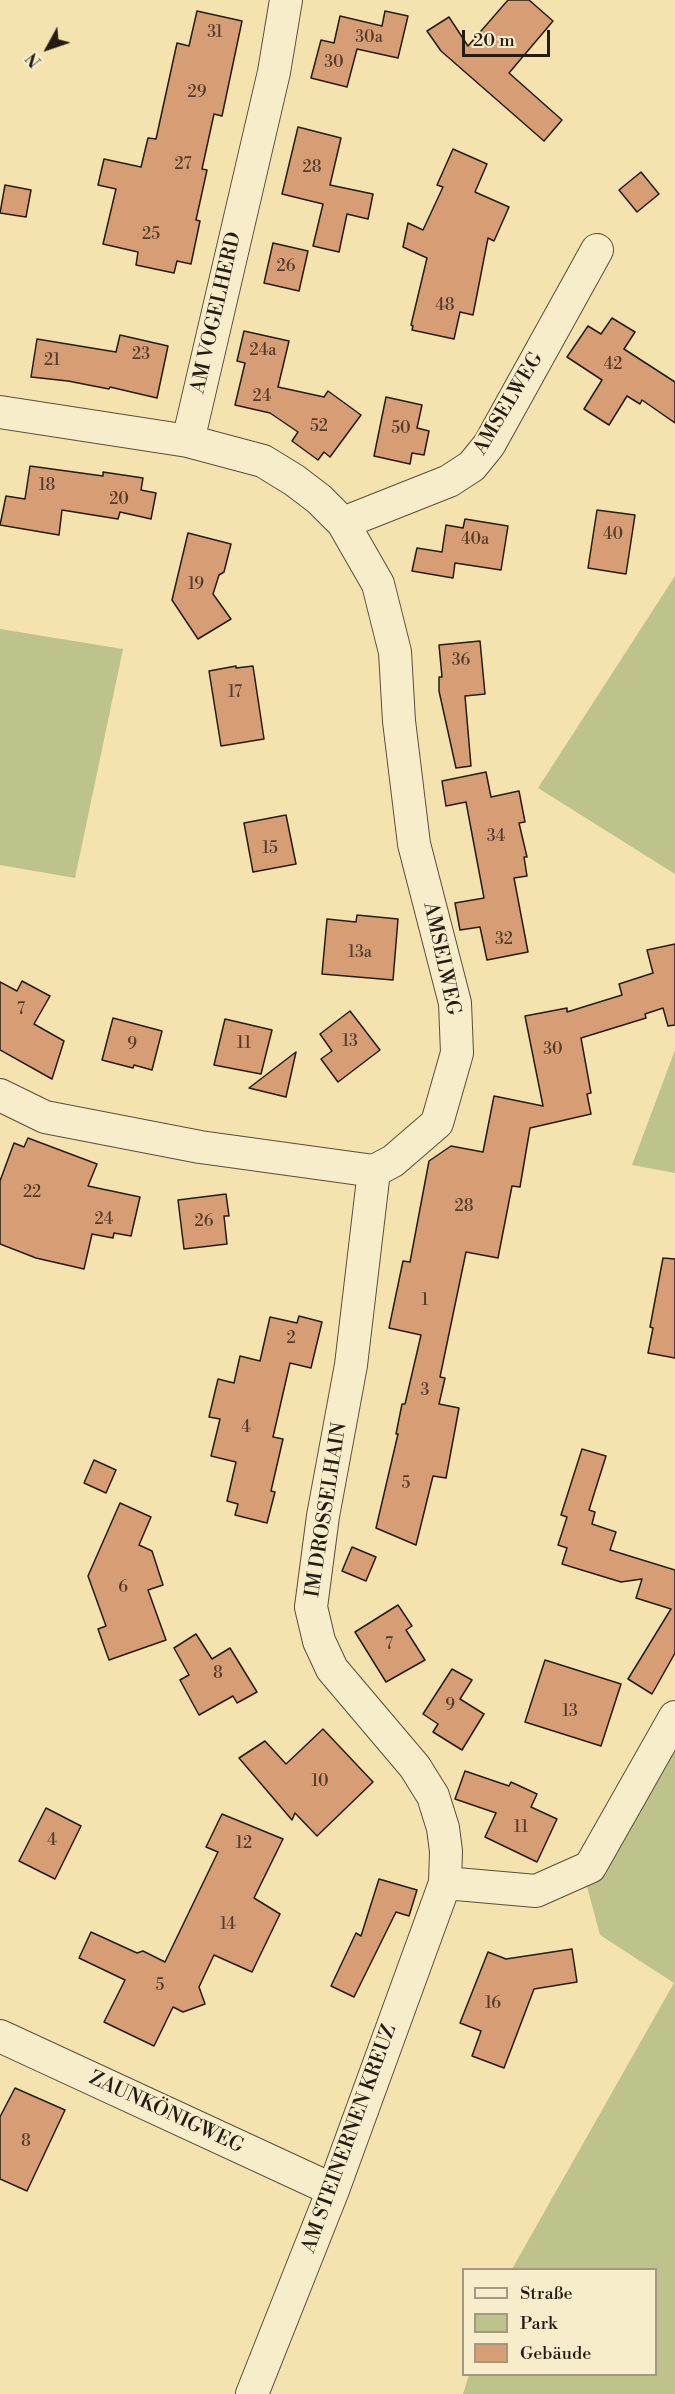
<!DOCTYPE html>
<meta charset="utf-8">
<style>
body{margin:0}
#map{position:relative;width:675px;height:2394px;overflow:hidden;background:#f5e3af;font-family:"Libre Bodoni",serif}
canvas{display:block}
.legend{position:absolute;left:462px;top:2268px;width:195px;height:108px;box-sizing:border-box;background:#f8edcb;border:2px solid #a39981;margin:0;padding:8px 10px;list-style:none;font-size:18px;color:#241c13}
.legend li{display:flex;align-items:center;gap:12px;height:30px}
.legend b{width:30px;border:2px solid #a39981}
.north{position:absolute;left:18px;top:18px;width:60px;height:60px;-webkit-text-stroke:4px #f8edcb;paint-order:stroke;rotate:230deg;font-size:16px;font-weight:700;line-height:24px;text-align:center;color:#241c13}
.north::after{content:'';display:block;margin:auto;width:21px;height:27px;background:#241c13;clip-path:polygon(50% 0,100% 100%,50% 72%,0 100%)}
.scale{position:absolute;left:462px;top:30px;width:88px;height:27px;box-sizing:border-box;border:3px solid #241c13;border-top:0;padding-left:8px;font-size:18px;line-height:21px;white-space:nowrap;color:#241c13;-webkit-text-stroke:4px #f8edcb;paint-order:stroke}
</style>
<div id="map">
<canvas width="675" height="2394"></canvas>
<ul class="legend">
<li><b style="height:8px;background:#f8edcb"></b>Straße</li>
<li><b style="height:16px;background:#bdc38a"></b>Park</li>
<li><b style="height:16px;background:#d79e76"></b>Gebäude</li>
</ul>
<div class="north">N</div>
<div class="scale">20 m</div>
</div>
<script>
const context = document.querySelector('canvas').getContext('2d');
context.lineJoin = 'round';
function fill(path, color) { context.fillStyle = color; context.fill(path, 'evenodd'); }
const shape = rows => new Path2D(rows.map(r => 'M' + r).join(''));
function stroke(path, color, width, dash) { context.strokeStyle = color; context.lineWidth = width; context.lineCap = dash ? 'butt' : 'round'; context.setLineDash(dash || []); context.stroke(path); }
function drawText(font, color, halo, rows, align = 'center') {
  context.font = font + ' "Libre Bodoni",serif'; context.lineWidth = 4.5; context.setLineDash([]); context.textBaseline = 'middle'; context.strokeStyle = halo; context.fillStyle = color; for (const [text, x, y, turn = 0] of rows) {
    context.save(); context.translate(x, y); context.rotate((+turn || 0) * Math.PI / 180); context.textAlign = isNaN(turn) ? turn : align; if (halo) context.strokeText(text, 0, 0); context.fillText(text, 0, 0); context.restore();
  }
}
const green = shape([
 [675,576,675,874,538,788],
 [0,629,123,649,75,878,0,865],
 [675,1050,675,1173,632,1165],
 [675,1732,675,2394,463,2394,469,2375,656,2374,656,2270,512,2269,674,1983,600,1935,585,1879]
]);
const building = shape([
 [508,0,529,0,553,21,509,73,562,120,544,141,441,51,427,31,449,17,468,46,508,0],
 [197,11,242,21,222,116,214,114,202,169,207,170,196,220,200,221,191,264,177,261,174,273,136,265,138,252,103,244,116,189,98,185,104,159,141,167,148,138,156,139,177,43,189,46,197,11],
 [385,11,408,16,398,58,357,49,347,87,311,78,321,40,334,43,340,16,382,26,385,11],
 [298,127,341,138,330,185,373,194,368,219,347,214,339,252,313,246,323,204,282,194,298,127],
 [453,149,487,164,475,192,509,207,494,241,488,238,473,315,460,312,454,339,412,330,413,326,411,325,427,258,403,247,408,223,423,230,443,187,437,185,453,149],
 [641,172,659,194,637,212,619,190,641,172],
 [5,185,31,190,26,217,0,213,5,185],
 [273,243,308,251,299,291,264,283,273,243],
 [612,318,635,332,624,349,675,382,675,423,642,400,640,404,627,396,609,425,584,409,602,380,567,357,588,326,601,334,612,318],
 [244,331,289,341,278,387,324,397,328,391,361,415,330,457,324,452,318,460,292,441,298,432,270,413,235,405,245,363,237,361,244,331],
 [120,335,168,346,157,398,110,387,109,389,68,381,31,377,37,339,116,352,120,335],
 [386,397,422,405,417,428,429,431,424,455,412,453,410,464,374,456,386,397],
 [30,466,103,476,103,472,143,478,141,490,156,493,151,519,120,512,118,519,62,510,59,535,0,525,6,496,25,499,30,466],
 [597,510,635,515,626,574,588,568,597,510],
 [465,519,508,526,501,570,455,563,453,578,412,571,417,548,442,552,446,525,463,528,465,519],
 [188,533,231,544,224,572,219,575,213,594,231,619,198,639,172,600,188,533],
 [480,641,485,694,465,696,471,766,456,768,439,691,439,677,442,677,439,645,480,641],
 [236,666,236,668,253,666,264,739,221,746,209,671,236,666],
 [486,772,491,797,519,791,525,822,519,823,527,857,524,857,527,876,514,878,528,952,487,960,480,927,460,930,455,903,484,898,466,802,446,806,442,781,486,772],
 [286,815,296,864,253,872,244,823,286,815],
 [357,915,398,919,393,980,322,974,327,919,356,922,357,915],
 [675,944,675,1025,668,1026,663,1008,645,1014,646,1018,581,1038,591,1093,587,1094,591,1114,530,1128,520,1187,512,1186,498,1258,466,1252,440,1377,445,1378,439,1404,459,1408,446,1478,433,1476,416,1545,376,1528,398,1434,396,1434,402,1404,405,1404,421,1335,389,1328,403,1261,410,1262,429,1161,451,1146,483,1152,494,1096,543,1106,525,1016,567,1008,567,1012,622,995,619,984,653,973,647,950,675,944],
 [22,981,50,996,34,1024,64,1041,52,1079,0,1050,0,982,17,991,22,981],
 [350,1011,380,1050,338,1082,321,1059,332,1051,320,1034,350,1011],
 [113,1018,162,1031,152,1070,134,1065,133,1068,102,1060,113,1018],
 [225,1019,272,1030,261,1074,214,1065,225,1019],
 [296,1052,286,1097,249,1088,296,1052],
 [28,1138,97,1164,88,1186,140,1197,131,1236,114,1233,113,1238,92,1234,84,1269,36,1258,0,1244,0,1181,14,1143,24,1147,28,1138],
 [226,1194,229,1216,224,1216,227,1244,184,1249,178,1200,226,1194],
 [663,1258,675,1259,675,1358,648,1353,653,1328,650,1327,663,1258],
 [299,1316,322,1322,311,1368,290,1363,273,1437,283,1439,271,1491,275,1492,267,1523,235,1515,238,1504,227,1501,236,1462,211,1456,220,1419,209,1417,218,1379,234,1383,240,1356,260,1361,270,1317,297,1323,299,1316],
 [582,1449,606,1456,589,1510,595,1512,592,1524,616,1532,610,1550,675,1570,675,1653,652,1694,628,1679,671,1609,636,1598,642,1579,621,1582,562,1564,567,1548,558,1545,567,1517,561,1515,582,1449],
 [94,1460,116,1470,106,1493,84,1483,94,1460],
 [120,1503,151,1517,139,1545,152,1551,163,1585,148,1590,166,1640,109,1660,98,1629,106,1626,88,1576,120,1503],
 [352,1547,376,1557,366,1581,342,1571,352,1547],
 [398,1605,412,1626,406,1630,425,1660,386,1682,355,1632,398,1605],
 [196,1634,212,1659,230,1648,257,1692,237,1703,233,1696,199,1715,180,1680,189,1675,174,1648,196,1634],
 [545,1660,621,1684,601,1746,525,1722,545,1660],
 [452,1669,472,1680,460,1699,484,1714,462,1750,433,1732,438,1724,423,1714,452,1669],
 [323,1729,373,1782,317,1836,295,1813,292,1820,239,1758,265,1741,286,1764,323,1729],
 [465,1771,509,1786,511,1782,537,1794,531,1807,557,1819,537,1862,485,1837,496,1813,455,1799,465,1771],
 [46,1808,81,1826,55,1879,19,1861,46,1808],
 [222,1814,283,1839,254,1898,280,1914,252,1972,214,1955,199,1987,205,2004,183,2012,173,2007,154,2046,104,2022,125,1980,79,1958,91,1932,137,1953,143,1951,165,1962,218,1852,206,1847,222,1814],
 [379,1879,417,1890,409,1916,396,1912,354,1997,331,1986,356,1933,361,1936,379,1879],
 [572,1949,577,1982,534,1989,504,2068,472,2056,481,2031,460,2023,488,1952,506,1959,572,1949],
 [15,2088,65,2110,27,2191,0,2179,0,2117,15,2088]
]);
const minor = shape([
 [0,412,188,441,274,72,286,0],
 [343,523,449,481,472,466,489,445,597,250],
 [0,1095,45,1117,200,1147,374,1171,393,1161,437,1123,457,1053,455,1003,414,844,399,721,395,652,378,584,343,523,319,499,294,480,263,461,188,441],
 [445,1883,536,1891,590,1867,675,1717],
 [0,2036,333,2190],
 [252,2394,333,2190,445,1883,446,1851,443,1828,433,1796,415,1767,332,1669,319,1641,311,1607,323,1516,351,1365,374,1171]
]);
const numberNames = [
 ["31",215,33],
 ["30a",369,38],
 ["30",334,63],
 ["29",197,93],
 ["27",183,165],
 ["28",312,168],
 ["25",151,235],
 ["26",286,267],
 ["48",445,306],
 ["24a",263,351],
 ["23",141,355],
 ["21",52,361],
 ["42",613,365],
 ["24",262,397],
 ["52",319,427],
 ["50",401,429],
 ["18",47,486],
 ["20",119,500],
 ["40",613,535],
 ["40a",475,540],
 ["19",196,585],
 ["36",461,661],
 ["17",235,693],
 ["34",496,837],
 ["15",270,849],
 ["32",504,940],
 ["13a",360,953],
 ["7",21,1010],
 ["13",350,1042],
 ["11",244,1044],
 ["9",132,1045],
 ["30",553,1050],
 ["22",32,1193],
 ["28",464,1207],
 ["24",104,1220],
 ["26",204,1222],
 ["1",425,1301],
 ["2",291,1339],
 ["3",425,1391],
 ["4",246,1428],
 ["5",406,1484],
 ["6",123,1588],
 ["7",389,1645],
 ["8",218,1674],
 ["9",450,1706],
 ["13",570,1712],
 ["10",320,1782],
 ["11",521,1828],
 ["4",52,1841],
 ["12",244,1844],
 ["14",228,1925],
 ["5",160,1986],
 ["16",493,2004],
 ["8",26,2142]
];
const streetNames = [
 ["AM VOGELHERD",217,313,-77],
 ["AMSELWEG",509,404,-59],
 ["AMSELWEG",441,959,78],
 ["IM DROSSELHAIN",327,1510,-81],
 ["ZAUNKÖNIGWEG",166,2113,25],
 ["AM STEINERNEN KREUZ",350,2139,-70]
];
fill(green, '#bdc38a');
fill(building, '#d79e76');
stroke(building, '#241c13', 1.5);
stroke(minor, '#584e3a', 34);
stroke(minor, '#f8edcb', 32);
drawText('16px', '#513c2c', null, numberNames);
drawText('20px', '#241c13', '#f8edcb', streetNames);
</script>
